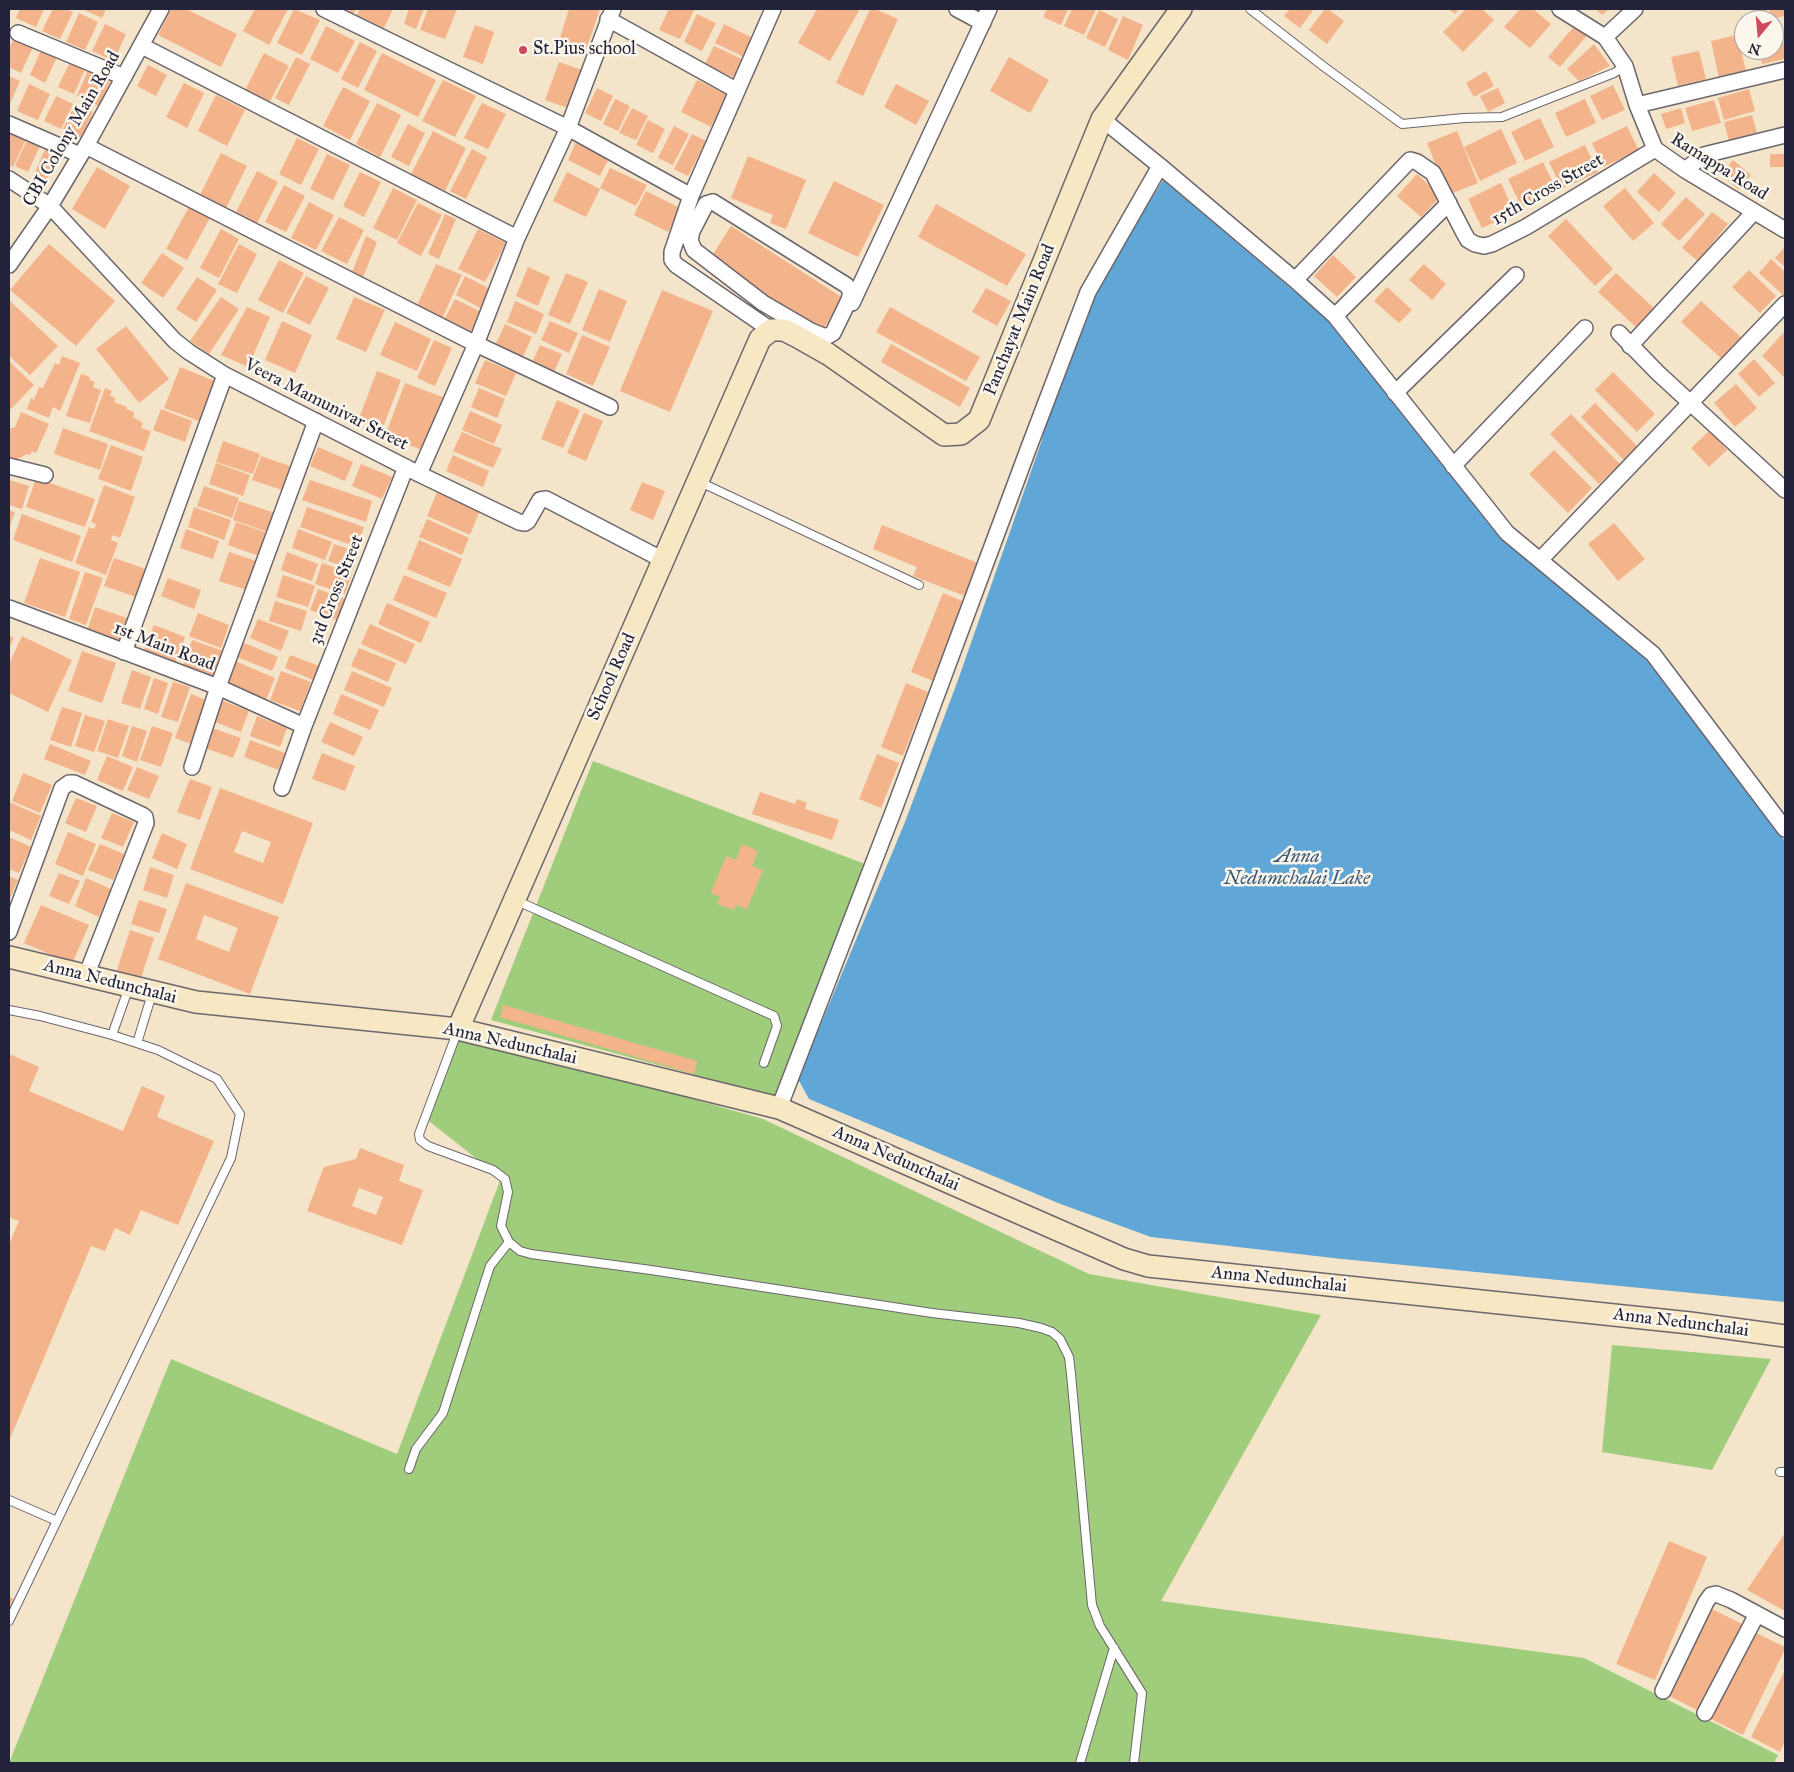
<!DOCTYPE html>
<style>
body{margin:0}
#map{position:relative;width:1794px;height:1772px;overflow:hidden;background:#f4e4ca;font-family:"IM FELL Great Primer",serif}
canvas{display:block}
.frame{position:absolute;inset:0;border:10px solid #22223b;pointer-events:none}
.north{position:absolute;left:1734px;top:10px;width:50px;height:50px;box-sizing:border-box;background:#fbf7ec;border:1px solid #a4a2a5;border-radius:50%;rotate:197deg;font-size:14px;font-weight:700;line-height:20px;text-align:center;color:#22223b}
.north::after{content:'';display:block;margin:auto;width:18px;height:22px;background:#d1495b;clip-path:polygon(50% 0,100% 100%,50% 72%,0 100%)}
</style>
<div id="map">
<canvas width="1794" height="1772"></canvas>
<div class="frame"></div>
<div class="north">N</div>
</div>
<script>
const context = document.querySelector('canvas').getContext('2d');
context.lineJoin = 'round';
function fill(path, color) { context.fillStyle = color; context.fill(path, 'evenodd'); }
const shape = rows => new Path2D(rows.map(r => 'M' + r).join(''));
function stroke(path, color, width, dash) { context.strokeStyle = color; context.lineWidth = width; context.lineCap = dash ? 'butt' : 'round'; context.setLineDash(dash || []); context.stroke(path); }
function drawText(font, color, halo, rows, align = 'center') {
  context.font = font + ' "IM FELL Great Primer",serif'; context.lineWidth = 5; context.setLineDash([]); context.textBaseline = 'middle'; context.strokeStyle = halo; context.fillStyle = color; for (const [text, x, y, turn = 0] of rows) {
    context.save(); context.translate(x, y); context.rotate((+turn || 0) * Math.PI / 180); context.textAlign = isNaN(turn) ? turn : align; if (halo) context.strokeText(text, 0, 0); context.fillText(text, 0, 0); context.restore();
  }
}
const green = shape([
 [593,761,865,864,774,1096,491,1020],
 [461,1033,763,1119,1089,1274,1321,1315,1161,1601,1584,1658,1778,1755,1774,1763,9,1763,171,1359,397,1454,501,1178,425,1118],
 [1612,1345,1771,1359,1712,1470,1602,1452]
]);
const water = shape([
 [1163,180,1327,319,1503,540,1642,654,1785,841,1785,1302,1342,1259,1151,1237,1058,1203,809,1099,798,1079,905,822,958,680,1042,440,1045,417,1071,349,1101,281]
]);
const building = shape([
 [20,9,44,9,36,27,16,18],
 [53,9,66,9,73,12,60,39,42,31],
 [82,9,106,9,102,18],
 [171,9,186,9,237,34,221,67,158,35],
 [255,9,288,9,269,45,243,31],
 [294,9,320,20,302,55,277,43],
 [339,9,356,9,352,16],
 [360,9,393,9,383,30,356,17],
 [409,9,424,9,416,29,404,24],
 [428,9,457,9,445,39,420,30],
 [569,9,600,9,586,50,559,41],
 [669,9,691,9,694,10,680,39,659,30],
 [817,9,860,9,830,61,798,43],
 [870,9,875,9,898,19,863,96,836,83],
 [1047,9,1068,9,1061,25,1043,17],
 [1072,9,1096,9,1084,35,1064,26],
 [1290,9,1314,9,1300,28,1284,16],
 [1325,9,1328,9,1344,21,1327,44,1309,30],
 [1448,9,1459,9,1455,14],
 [1466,9,1482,9,1494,20,1463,52,1443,32],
 [1520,9,1533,9,1551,24,1530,48,1504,27],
 [1595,9,1609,9,1602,15],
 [1754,9,1766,9,1768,20,1756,20],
 [1769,9,1785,9,1785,16,1770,19],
 [1099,10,1118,19,1105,47,1086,38],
 [79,13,98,22,85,50,66,42],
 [697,14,716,23,702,51,684,42],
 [1123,16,1143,25,1128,60,1108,50],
 [1577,23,1589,33,1560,67,1548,57],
 [105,24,126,34,114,61,92,51],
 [724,24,755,39,746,58,715,43],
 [1779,24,1785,48,1785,59,1762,64,1758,50,1774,50,1774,25],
 [475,25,494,32,483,64,463,57],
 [326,26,355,41,338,73,310,59],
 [1737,35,1746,71,1719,78,1711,41],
 [14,38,33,47,21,73,9,67,9,49],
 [360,42,377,51,358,88,341,79],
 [1594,44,1610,66,1579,81,1567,69],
 [714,46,744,60,735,78,705,64],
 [41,50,57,57,45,83,30,75],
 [1699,51,1706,79,1678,86,1671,57],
 [264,53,289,66,268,105,244,92],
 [382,53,436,80,418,117,364,90],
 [296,57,310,64,289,105,275,98],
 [1009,57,1049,80,1030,113,990,91],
 [70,62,85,69,74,94,58,87],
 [559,62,585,71,571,109,545,100],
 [148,65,167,75,156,96,137,86],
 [88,70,111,79,99,106,77,96],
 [1486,71,1494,86,1474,97,1466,83],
 [9,76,20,81,9,106],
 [443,80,476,96,455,137,422,121],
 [697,80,727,95,711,127,681,112],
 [184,83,204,93,187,128,166,117],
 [29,84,50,94,38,120,17,111],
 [896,84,929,101,916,125,884,107],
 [1613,85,1625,110,1602,120,1590,96],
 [343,87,370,101,350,140,323,126],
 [597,88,613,96,601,121,585,113],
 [1498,88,1505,103,1488,112,1480,96],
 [1749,89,1755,111,1724,120,1718,98],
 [216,95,245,110,227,146,198,131],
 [56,96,73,104,61,129,44,121],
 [615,99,630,106,618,131,603,124],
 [1585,99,1596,123,1566,137,1555,113],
 [1714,100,1721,123,1692,131,1685,108],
 [377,103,401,115,380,157,356,144],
 [482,103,506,114,488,149,464,138],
 [75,104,93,112,81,138,63,129],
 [632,108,648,116,636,140,619,133],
 [1681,108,1685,123,1666,129,1661,114],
 [1752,115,1757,133,1729,141,1724,122],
 [1540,118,1554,147,1525,161,1511,132],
 [648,120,665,129,653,153,636,145],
 [408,124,425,133,409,166,391,157],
 [674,126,689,134,673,165,658,158],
 [1627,126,1639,151,1603,167,1592,143],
 [1501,129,1517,163,1480,181,1464,147],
 [9,131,26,139,13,167,9,165],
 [433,131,466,148,445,191,411,174],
 [1457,131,1478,183,1448,195,1427,143],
 [692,134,706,141,688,176,674,169],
 [28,138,41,144,28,172,15,166],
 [297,138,319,149,301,185,279,174],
 [577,140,610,156,600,176,568,160],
 [1585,145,1598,172,1562,189,1549,162],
 [46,147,59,153,46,182,33,177],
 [472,149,487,157,466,199,450,191],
 [221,153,247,166,226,208,200,195],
 [327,154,350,165,333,200,310,189],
 [1770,154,1785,154,1785,167,1770,167],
 [748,156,806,180,786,229,770,223,773,215,731,198],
 [1733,160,1751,175,1739,190,1721,175],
 [1543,162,1557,191,1522,208,1508,179],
 [97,167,130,186,105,229,72,209],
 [610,168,647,185,636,206,600,188],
 [257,171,278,182,257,223,236,212],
 [360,172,381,182,364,217,343,206],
 [567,172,600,189,586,217,553,201],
 [1654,173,1676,193,1659,212,1637,192],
 [1417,174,1441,196,1421,217,1397,196],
 [834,181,884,205,858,257,808,233],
 [1501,183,1515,213,1482,228,1468,199],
 [284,185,305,196,286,232,265,222],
 [393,188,417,200,397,240,373,228],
 [1625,188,1654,223,1633,241,1603,206],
 [646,191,680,208,668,232,634,215],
 [1686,197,1705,214,1679,241,1661,224],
 [309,202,334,215,316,250,291,238],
 [418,203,442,215,421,256,397,243],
 [936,204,1026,254,1007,286,918,237],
 [189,207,210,218,187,260,166,249],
 [1712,212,1728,224,1698,261,1682,248],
 [445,214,456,219,439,259,428,254],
 [339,217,364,230,347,264,321,251],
 [1566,219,1613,269,1595,286,1548,236],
 [731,226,843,298,820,334,710,259],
 [221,229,239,239,219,278,200,268],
 [478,229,506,243,485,282,458,269],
 [366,236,377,242,362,280,351,275],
 [49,244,115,301,76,346,10,290],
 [239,244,257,254,237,293,218,284],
 [1785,247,1785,267,1775,258],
 [162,253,184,268,163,298,141,283],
 [1333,255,1356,277,1337,297,1314,276],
 [1771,259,1785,272,1785,297,1759,273],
 [279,260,304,273,283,313,258,300],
 [436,264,462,275,441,321,415,310],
 [1424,264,1446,284,1432,300,1409,280],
 [528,267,550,277,538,306,516,296],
 [1749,270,1776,296,1760,313,1732,287],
 [566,273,588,282,570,324,548,315],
 [1616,273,1655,309,1637,328,1598,292],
 [306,276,329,288,310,325,286,313],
 [465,276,494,291,484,310,456,295],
 [197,277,217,290,196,322,176,309],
 [1387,287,1412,310,1399,323,1374,301],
 [986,288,1011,301,997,326,972,312],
 [599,289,627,301,610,342,582,330],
 [662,290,713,311,670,412,620,391],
 [221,297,239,309,209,354,190,341],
 [354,297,385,310,366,352,336,339],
 [455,299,481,312,470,333,444,320],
 [9,300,58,346,30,375,9,356],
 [515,301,544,314,536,334,507,322],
 [1701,301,1743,339,1723,360,1681,322],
 [247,307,270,317,248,367,221,355],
 [890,307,980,357,966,381,876,332],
 [282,321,312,335,295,373,265,360],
 [550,321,578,333,569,353,541,340],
 [395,322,431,339,417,371,380,355],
 [505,324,532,337,523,357,496,344],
 [126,326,169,379,139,403,96,349],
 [1785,331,1785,378,1762,356],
 [582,335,610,347,593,386,566,374],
 [434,340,452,348,435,386,417,378],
 [891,344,970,388,960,407,881,362],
 [540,345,562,354,554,372,532,363],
 [62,356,80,363,60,411,53,407,49,418,27,409,31,398,34,400,39,387,43,388,55,363,59,365],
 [1754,359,1775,383,1759,397,1738,374],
 [485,360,516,373,506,396,475,383],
 [9,361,34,385,9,411],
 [180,367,217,382,202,422,164,408],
 [377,371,401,380,382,430,358,421],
 [1613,372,1655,414,1637,432,1595,390],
 [81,374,90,377,89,380,95,382,93,387,101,390,90,423,66,416],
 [405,383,445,398,425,451,385,436],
 [1736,384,1757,408,1735,427,1714,403],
 [105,388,112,391,110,396,116,398,114,402,127,407,126,409,134,412,133,417,143,423,141,428,151,431,144,451,89,431],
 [479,388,505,399,497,418,471,407],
 [557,400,580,410,563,448,541,439],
 [1595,403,1638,447,1624,460,1581,417],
 [161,409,192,421,185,442,153,430],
 [470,411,502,425,494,444,462,430],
 [21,412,49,424,36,453,32,451,30,455,27,454,14,461,9,458,9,429,15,427],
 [584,413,603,421,586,461,567,453],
 [1571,414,1620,464,1599,484,1550,434],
 [63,428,108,444,100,470,54,454],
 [1709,431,1727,450,1709,467,1691,448],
 [462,432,502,449,493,468,453,451],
 [223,441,260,454,253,474,216,462],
 [111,445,143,457,131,491,98,479],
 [318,447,353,462,345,481,310,466],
 [1554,450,1592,488,1568,513,1529,474],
 [453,455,489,471,483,487,446,471],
 [261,456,290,466,282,490,252,480],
 [216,463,250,475,243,496,209,484],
 [361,464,392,477,382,499,352,486],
 [36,478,95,499,85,527,26,507],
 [9,480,29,486,22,509,9,505],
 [310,480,372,501,366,522,302,500],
 [642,482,665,491,653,520,630,510],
 [104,485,135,497,120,538,113,535,111,540,118,543,106,575,75,563,89,527,94,529,96,524,91,522],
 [204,486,239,498,232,518,197,506],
 [437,492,480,510,470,535,427,516],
 [239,501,275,513,268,532,233,520],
 [194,507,231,520,224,540,188,527],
 [307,507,364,527,357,547,300,527],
 [9,510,15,512,9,529],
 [22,514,81,536,72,562,13,540],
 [427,519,469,538,462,555,419,537],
 [236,522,270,534,262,557,228,545],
 [1614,523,1645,559,1618,581,1588,544],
 [882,525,978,563,965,596,913,576,917,567,873,549],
 [186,529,219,541,213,559,180,548],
 [298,529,332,542,325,560,292,548],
 [419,540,462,559,450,587,407,569],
 [334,544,359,552,353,570,328,561],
 [229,552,259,562,250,591,219,581],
 [287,552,318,564,312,581,281,570],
 [40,558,80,572,65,617,24,603],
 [114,558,146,569,136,597,104,586],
 [322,563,352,573,345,594,315,584],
 [85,572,103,578,86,625,69,619],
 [283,575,315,586,308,607,276,597],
 [404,575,447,593,436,618,393,600],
 [168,578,201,590,194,609,161,596],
 [318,589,345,599,337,620,310,610],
 [943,593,965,602,933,681,911,672],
 [275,601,307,611,301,631,269,621],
 [387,603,430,622,421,643,378,624],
 [95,607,133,620,124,644,87,631],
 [198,613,229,625,221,648,189,636],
 [258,619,289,631,281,651,250,638],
 [370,624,415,644,406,664,361,644],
 [154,625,185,637,176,662,144,650],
 [9,635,14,638,9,648],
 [22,636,72,660,48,712,9,693,9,664],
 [192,640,226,652,216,678,183,666],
 [242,642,278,657,272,671,237,657],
 [359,648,396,663,388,682,351,666],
 [82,651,116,663,102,703,68,691],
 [290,655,319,666,313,680,285,668],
 [235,661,275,678,266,700,226,683],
 [132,670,151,677,140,709,121,703],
 [281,671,311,682,300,711,270,700],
 [352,671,392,688,384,707,344,690],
 [154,678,168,683,158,714,144,709],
 [173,682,190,687,178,722,161,717],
 [906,683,928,692,903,756,881,747],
 [191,694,206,700,191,744,175,738],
 [341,694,379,710,370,730,333,714],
 [218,699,249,711,241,732,210,720],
 [62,707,82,713,71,747,50,740],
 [85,715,105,721,94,752,75,746],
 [257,716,287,728,280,747,250,736],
 [108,719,129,726,118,758,97,751],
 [330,722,363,737,354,756,321,742],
 [132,726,147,731,137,762,122,756],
 [152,726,173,733,161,767,140,760],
 [209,727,241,738,233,758,202,747],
 [250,740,285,753,279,770,244,757],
 [50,744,91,761,85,775,44,759],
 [322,753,355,766,345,791,312,779],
 [877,754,899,763,881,808,859,799],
 [107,756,133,767,123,791,97,780],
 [137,767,159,776,149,799,127,790],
 [23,773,52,785,40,813,12,801],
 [190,779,212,787,200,820,177,812],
 [220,788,313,823,283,904,190,869],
 [242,831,271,842,263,863,234,852],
 [760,792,795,804,797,799,807,803,805,809,839,820,832,840,752,814],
 [76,798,97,806,86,832,65,823],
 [9,802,41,816,31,840,9,830],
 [112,813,134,822,123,847,101,838],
 [68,832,96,844,83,876,55,864],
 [162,833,187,844,177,869,152,858],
 [9,837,31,847,19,873,9,869],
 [100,844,124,854,113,880,88,870],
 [742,844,758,851,752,866,763,870,747,909,736,905,734,910,717,904,720,897,711,893,726,856,736,860],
 [150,867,174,875,167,898,143,890],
 [59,873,80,881,69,904,49,896],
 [9,876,18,880,9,901],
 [86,878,111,889,99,917,75,906],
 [186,883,279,917,250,994,158,959],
 [204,915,238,928,229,952,196,939],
 [139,900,167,909,159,933,131,924],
 [41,905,89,925,72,964,24,943],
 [130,930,154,938,140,981,116,973],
 [503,1005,697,1061,694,1074,500,1017],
 [9,1054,39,1067,29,1091,123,1131,142,1086,165,1096,157,1117,214,1141,178,1225,141,1210,130,1235,115,1228,105,1251,91,1246,9,1441,9,1244,19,1221,9,1217],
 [360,1148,404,1165,399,1181,423,1190,402,1245,307,1211,324,1167,356,1159],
 [359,1188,383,1197,376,1215,352,1206],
 [1785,1533,1785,1611,1747,1590],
 [1669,1541,1707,1557,1655,1680,1616,1664],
 [9,1597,15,1599,9,1614],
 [1708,1607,1744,1625,1701,1712,1665,1694],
 [1752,1631,1785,1647,1785,1649,1743,1735,1709,1718],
 [1785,1670,1785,1741,1780,1752,1751,1737]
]);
const lane = shape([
 [1250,9,1323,66,1402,124,1464,118,1502,117,1614,73,1625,66],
 [700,482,919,585],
 [515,900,774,1016,777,1026,764,1063],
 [9,1010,40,1016,112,1035,158,1050,217,1079,240,1114,231,1158,9,1621],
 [458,1030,419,1134,420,1140,428,1146,493,1170,505,1179,508,1192,501,1226,509,1242,520,1251,531,1254,651,1270,932,1313,1019,1323,1041,1328,1052,1332,1060,1339,1069,1357,1071,1374,1092,1605,1100,1626,1142,1693,1134,1763],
 [112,1035,129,987],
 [137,1043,152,994],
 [409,1469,416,1449,443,1413,490,1266,509,1242],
 [1780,1472,1785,1472],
 [9,1500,57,1521],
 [1080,1763,1114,1648]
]);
const street = shape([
 [324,9,568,128,691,196],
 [957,9,983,23],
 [1560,9,1605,37,1625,66,1637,105,1655,149,1685,170,1785,230],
 [608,19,736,90],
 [18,33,124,77],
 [1605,37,1635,9],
 [142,46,517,238],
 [1637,105,1785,70],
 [1102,119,1160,166],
 [9,124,80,155],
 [86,146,476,344,610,407],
 [1685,170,1704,155,1785,135],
 [9,179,50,206,175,341,189,352,225,375,419,474,519,522,525,523,528,521,540,500,546,499,663,560],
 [713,202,846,285,851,291,849,300,833,333,826,337,811,331,763,303,694,250,690,240,692,231,706,204,713,202],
 [9,265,50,206,86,146,161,9],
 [1295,280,1410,160,1417,162,1433,173,1464,233,1468,240,1475,244,1484,246,1492,244,1526,227,1655,149],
 [852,303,989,9],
 [1335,316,1449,203],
 [771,330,676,265,672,260,672,252,691,196,773,9],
 [1619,333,1658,373,1785,490],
 [1630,346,1754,212],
 [1395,393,1516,275],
 [9,466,45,475],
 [1453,466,1585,328],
 [419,474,476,344,517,238,568,128,613,9],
 [1540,560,1785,304],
 [9,608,218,687,304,726],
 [124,652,225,375],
 [192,767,218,687,316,421],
 [282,788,304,726,406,467],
 [9,932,62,788,69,783,74,783,142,815,145,817,146,823,86,976],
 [779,1108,895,807,1029,447,1088,292,1160,166,1295,280,1335,316,1507,533,1653,654,1785,829],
 [1663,1691,1706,1602,1711,1595,1716,1594,1731,1600,1785,1629],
 [1705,1713,1757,1614]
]);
const secondary = shape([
 [9,957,196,1002,458,1029,779,1108,1124,1259,1148,1266,1690,1323,1785,1336],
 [458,1029,760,339,771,330,784,330,798,337,828,354,944,435,961,434,979,420,1102,119,1181,9]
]);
const markers = [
 [523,50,5,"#d1495b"]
];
const poiNames = [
 ["St.Pius school",533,50]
];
const streetNames = [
 ["CBI Colony Main Road",72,129,-60],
 ["Ramappa Road",1719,167,32],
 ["15th Cross Street",1548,190,-30],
 ["Panchayat Main Road",1020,320,-68],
 ["Veera Mamunivar Street",326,405,27],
 ["3rd Cross Street",337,590,-68],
 ["1st Main Road",164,647,21],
 ["School Road",612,677,-66],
 ["Anna Nedunchalai",110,982,14],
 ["Anna Nedunchalai",510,1044,13],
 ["Anna Nedunchalai",896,1159,24],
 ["Anna Nedunchalai",1279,1280,6],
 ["Anna Nedunchalai",1681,1323,7]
];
const waterNames = [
 ["Anna",1297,857],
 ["Nedumchalai Lake",1297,879]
];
fill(green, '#9fcd7b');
fill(water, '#60a6d6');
fill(building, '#f4b48b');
stroke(lane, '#6c666d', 10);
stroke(street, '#6c666d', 18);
stroke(secondary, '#6c666d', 24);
stroke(lane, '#fff', 8);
stroke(street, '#fff', 15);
stroke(secondary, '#f7e8c3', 21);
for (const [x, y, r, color] of markers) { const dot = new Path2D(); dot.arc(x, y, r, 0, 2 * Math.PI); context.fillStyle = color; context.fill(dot); stroke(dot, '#fbf7ec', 2); }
drawText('18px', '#22223b', '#fbf7ec', poiNames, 'left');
drawText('18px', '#22223b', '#fbf7ec', streetNames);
drawText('italic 19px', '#3b5779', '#fbf7ec', waterNames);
</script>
